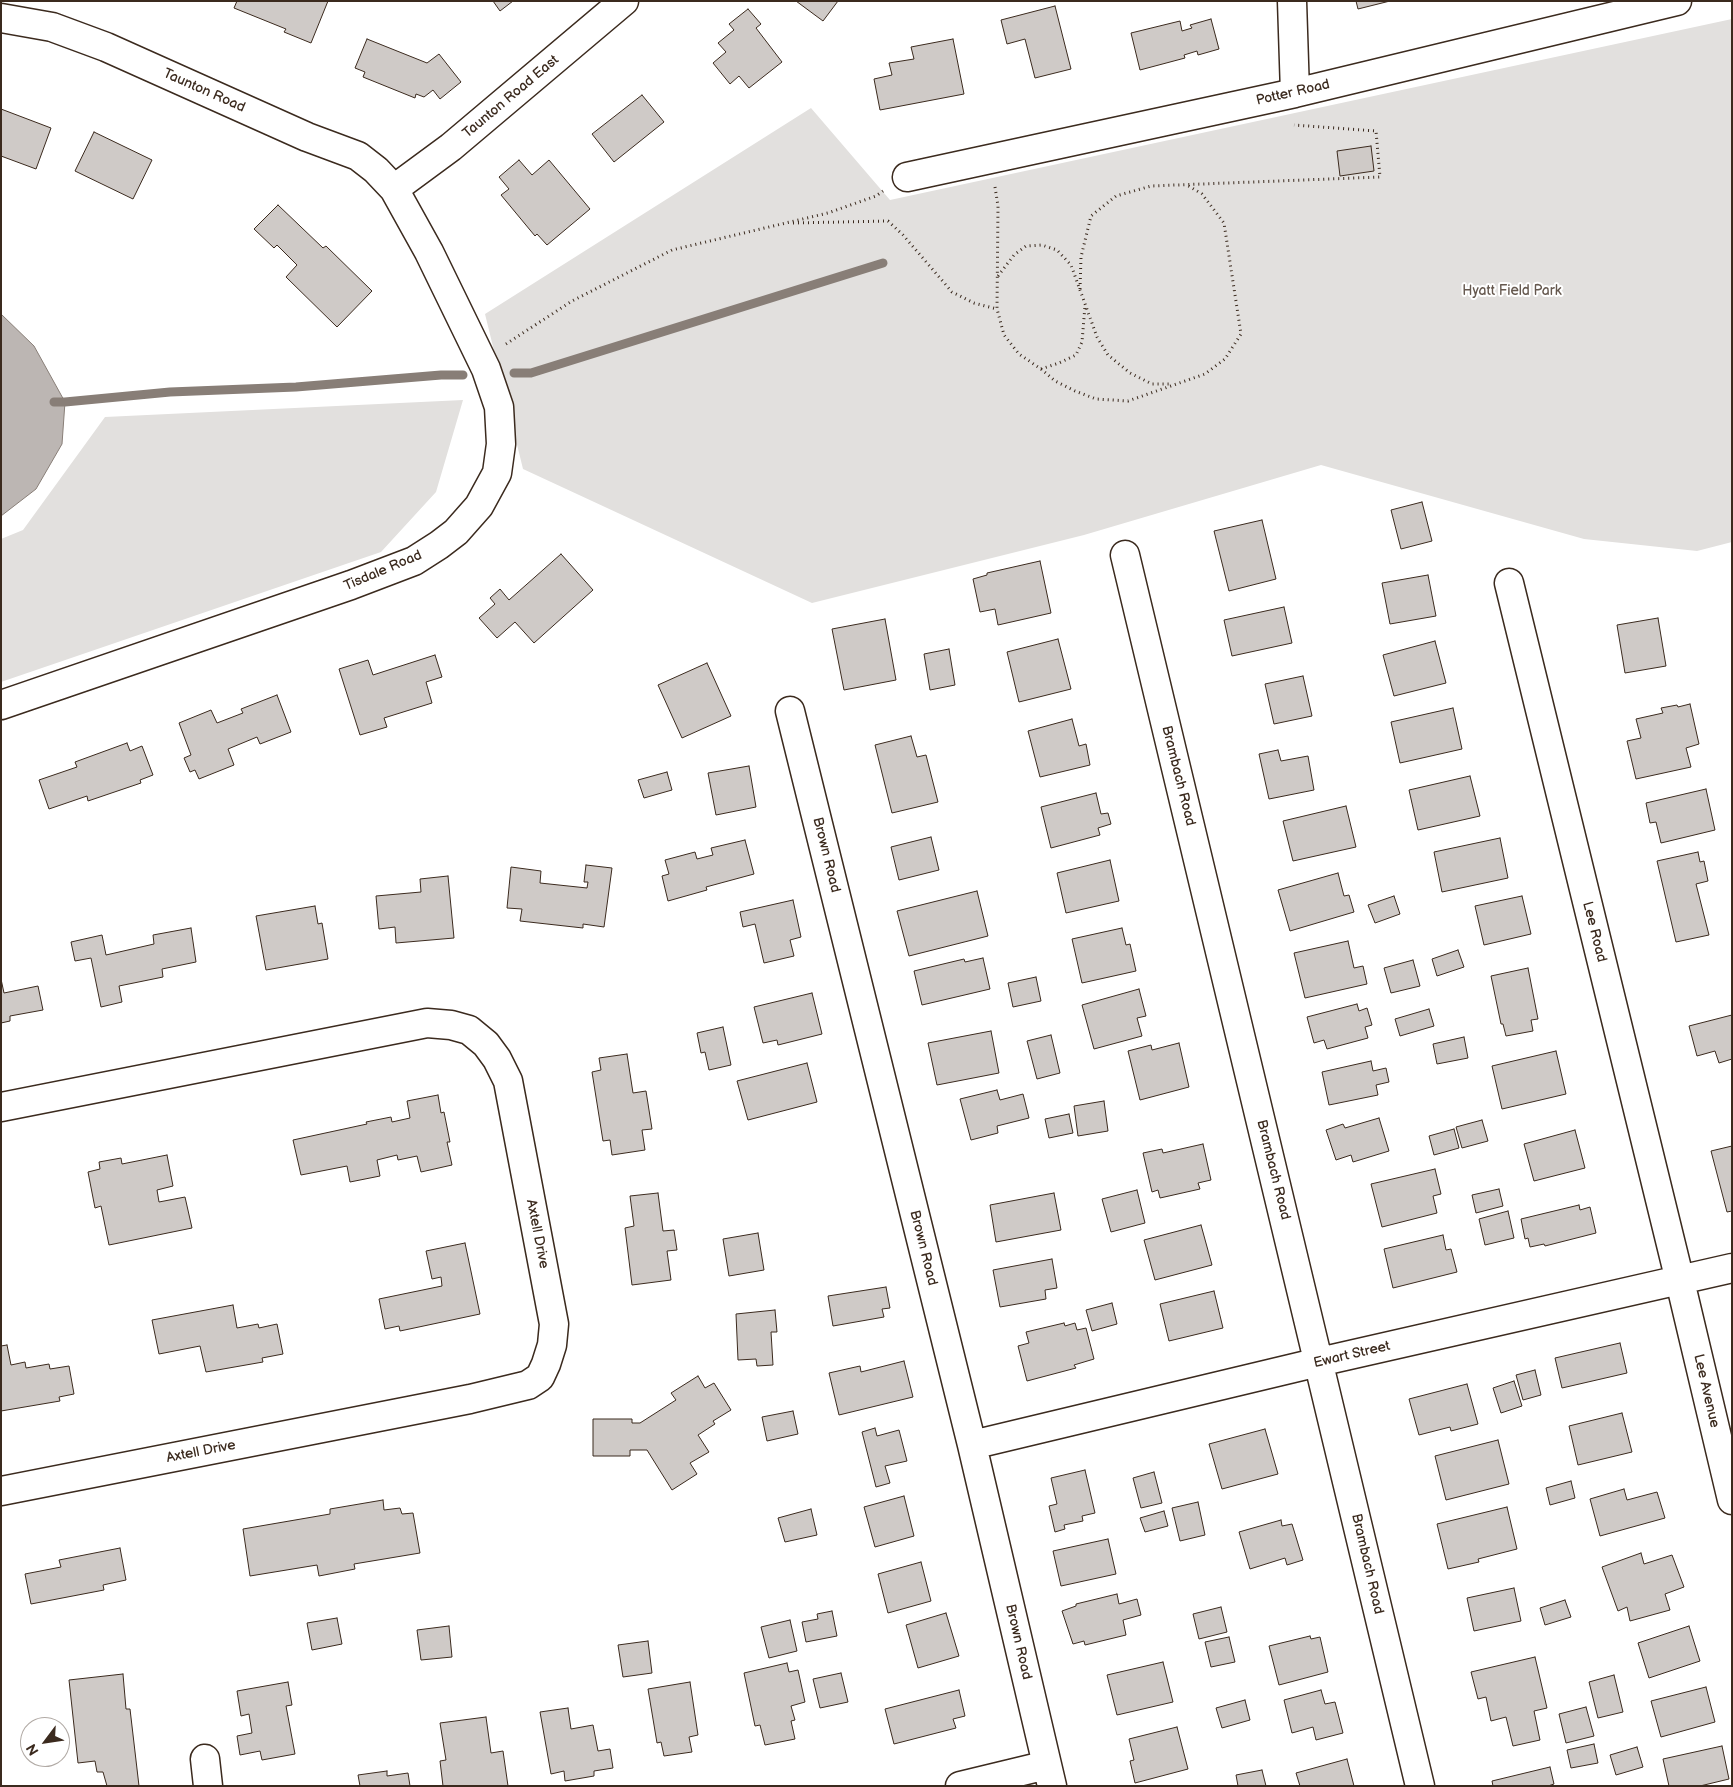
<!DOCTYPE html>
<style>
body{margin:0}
#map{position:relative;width:1733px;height:1787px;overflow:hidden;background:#fff;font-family:"Balsamiq Sans",sans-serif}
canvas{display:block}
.frame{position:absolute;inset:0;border:2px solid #3b2a1e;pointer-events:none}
.north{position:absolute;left:20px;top:1717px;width:50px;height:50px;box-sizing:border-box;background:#fff;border:1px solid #b1aaa5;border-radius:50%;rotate:239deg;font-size:14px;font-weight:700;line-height:20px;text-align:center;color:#3b2a1e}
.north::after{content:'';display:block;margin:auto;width:18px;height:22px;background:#3b2a1e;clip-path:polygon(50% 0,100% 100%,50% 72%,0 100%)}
</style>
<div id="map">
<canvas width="1733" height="1787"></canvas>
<div class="frame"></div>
<div class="north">N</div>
</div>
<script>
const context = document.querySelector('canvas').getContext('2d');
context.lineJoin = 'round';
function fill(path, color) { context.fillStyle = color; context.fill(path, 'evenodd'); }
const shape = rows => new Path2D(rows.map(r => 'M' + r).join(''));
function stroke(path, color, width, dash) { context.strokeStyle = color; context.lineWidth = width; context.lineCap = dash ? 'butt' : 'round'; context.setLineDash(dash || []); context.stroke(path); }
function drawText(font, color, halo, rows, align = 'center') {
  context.font = font + ' "Balsamiq Sans",sans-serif'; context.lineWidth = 4; context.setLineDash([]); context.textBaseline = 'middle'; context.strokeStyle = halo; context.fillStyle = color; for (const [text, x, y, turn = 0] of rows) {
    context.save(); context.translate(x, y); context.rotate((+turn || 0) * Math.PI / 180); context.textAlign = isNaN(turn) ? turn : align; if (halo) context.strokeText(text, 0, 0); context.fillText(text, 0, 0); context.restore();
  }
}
const green = shape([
 [1732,19,1732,542,1697,551,1584,539,1321,465,1084,535,812,603,523,469,485,314,811,108,890,200],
 [463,400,436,492,381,552,1,682,1,539,23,530,105,417]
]);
const water = shape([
 [1,314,34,346,65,402,62,444,36,489,1,516,1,314]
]);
const stream = shape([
 [514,373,531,373,883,263],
 [54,402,65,402,170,392,296,387,441,375,463,375]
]);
const building = shape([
 [237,1,328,1,311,43,284,32,286,29,234,8,237,1],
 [493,1,513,1,500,11,493,1],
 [796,1,838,1,823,21,796,1],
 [1356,1,1390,1,1358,9,1356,1],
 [1055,6,1071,69,1035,78,1025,39,1007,44,1001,20,1055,6],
 [748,9,761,24,756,28,782,62,749,88,739,76,730,84,713,63,726,52,718,43,734,30,729,24,748,9],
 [1211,19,1219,49,1198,55,1197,51,1184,55,1185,58,1140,70,1131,33,1180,21,1182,31,1192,28,1190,25,1211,19],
 [367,39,427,63,439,54,461,82,440,99,433,90,424,97,416,94,415,98,363,77,365,72,355,68,367,39],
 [953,39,964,94,880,110,874,79,892,75,889,63,914,59,911,47,953,39],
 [642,95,664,122,614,162,592,134,642,95],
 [1,109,51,128,36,169,1,156,1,109],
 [94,132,152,160,133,199,75,171,94,132],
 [1371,146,1374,171,1340,176,1337,151,1371,146],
 [519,160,532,175,549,160,590,209,547,245,537,234,535,236,501,195,509,189,499,177,519,160],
 [278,205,323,248,326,246,372,291,337,327,286,277,297,265,277,245,274,248,254,229,278,205],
 [1422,502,1432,541,1401,549,1391,510,1422,502],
 [1262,520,1276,579,1229,591,1214,531,1262,520],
 [561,554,593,590,534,643,515,622,497,638,479,618,495,604,490,598,500,589,509,600,561,554],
 [1040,561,1051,613,998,625,995,609,980,612,973,579,987,575,987,573,1040,561],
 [1428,575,1436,616,1390,624,1382,583,1428,575],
 [1284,607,1292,643,1232,656,1224,620,1284,607],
 [1658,618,1666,666,1625,673,1617,625,1658,618],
 [885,619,896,680,844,690,832,629,885,619],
 [1058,639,1071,689,1019,702,1007,652,1058,639],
 [1435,641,1446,683,1394,696,1383,655,1435,641],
 [949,649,955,685,930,690,924,654,949,649],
 [435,655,442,677,426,682,432,703,384,718,387,727,360,735,339,669,368,660,373,675,435,655],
 [707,663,731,716,682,738,658,685,707,663],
 [1303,676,1312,716,1274,724,1265,684,1303,676],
 [277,695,291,732,260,744,257,737,228,749,234,765,199,779,195,770,190,772,184,758,191,755,179,723,211,710,217,723,243,713,241,709,277,695],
 [1690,704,1699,744,1686,748,1691,767,1636,779,1627,741,1641,738,1636,719,1663,713,1661,708,1677,705,1678,707,1690,704],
 [1453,708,1462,749,1400,763,1391,722,1453,708],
 [1072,719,1079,746,1086,744,1090,765,1040,777,1028,731,1072,719],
 [911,736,917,757,926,755,938,802,892,813,875,745,911,736],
 [127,743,130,751,142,746,153,775,140,780,141,783,88,801,87,796,49,809,39,780,77,767,75,762,127,743],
 [1278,750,1281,761,1308,756,1314,790,1269,799,1259,754,1278,750],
 [749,766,756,807,716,815,708,773,749,766],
 [667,772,672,790,644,798,638,780,667,772],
 [1470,776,1480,816,1418,830,1409,790,1470,776],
 [1706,789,1715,830,1661,843,1656,822,1650,823,1646,803,1706,789],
 [1096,793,1101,814,1108,813,1111,824,1098,828,1100,835,1051,848,1041,807,1096,793],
 [1346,806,1356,847,1293,861,1283,821,1346,806],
 [931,837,939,870,899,880,891,847,931,837],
 [1500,838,1508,878,1442,892,1434,852,1500,838],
 [745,840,754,874,706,887,707,890,668,901,662,876,669,874,665,860,695,852,697,859,713,855,711,848,745,840],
 [1698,852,1700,862,1704,861,1708,881,1696,884,1709,935,1676,942,1657,861,1698,852],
 [1110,860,1119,901,1066,913,1057,873,1110,860],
 [586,865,612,868,604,927,583,924,583,928,520,921,522,909,507,908,511,867,541,871,540,883,587,888,588,882,584,882,586,865],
 [1338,873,1344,896,1349,895,1354,912,1290,931,1278,890,1338,873],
 [448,876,454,938,396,943,395,927,379,929,376,896,421,892,420,879,448,876],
 [977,891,988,936,909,956,897,911,977,891],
 [1394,896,1400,914,1375,923,1368,905,1394,896],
 [1522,896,1531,934,1484,945,1475,906,1522,896],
 [793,900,801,937,790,940,794,956,764,963,755,924,743,927,740,912,793,900],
 [315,906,318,924,322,923,328,959,266,970,256,916,315,906],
 [191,928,196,962,162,969,163,977,119,986,122,1002,101,1007,91,958,75,961,71,942,102,935,106,955,154,944,153,935,191,928],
 [1122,928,1126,945,1130,944,1136,971,1082,983,1072,939,1122,928],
 [1348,941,1354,968,1363,966,1367,984,1305,998,1294,953,1348,941],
 [1458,950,1464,967,1437,976,1432,959,1458,950],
 [983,958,990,989,922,1005,914,971,964,959,965,962,983,958],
 [1413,960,1420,986,1391,993,1384,968,1413,960],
 [1528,968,1538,1019,1531,1020,1533,1031,1506,1036,1503,1024,1501,1024,1491,976,1528,968],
 [1036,977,1041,1001,1013,1007,1008,983,1036,977],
 [1,979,4,993,38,986,43,1010,10,1016,10,1021,1,1023,1,979],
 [1139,989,1146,1016,1137,1018,1142,1036,1094,1049,1082,1005,1139,989],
 [812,993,822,1034,778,1045,777,1040,763,1043,754,1007,812,993],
 [1357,1004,1359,1011,1367,1008,1372,1025,1365,1027,1368,1038,1327,1049,1324,1040,1314,1043,1307,1017,1357,1004],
 [1429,1009,1434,1026,1400,1036,1395,1019,1429,1009],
 [1732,1015,1732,1059,1719,1063,1715,1051,1697,1056,1689,1026,1732,1015],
 [723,1027,731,1065,709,1070,705,1052,701,1053,697,1033,723,1027],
 [991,1031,999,1073,937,1085,928,1043,991,1031],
 [1051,1035,1060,1073,1037,1079,1027,1041,1051,1035],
 [1464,1037,1468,1058,1437,1064,1433,1044,1464,1037],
 [1179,1043,1189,1087,1140,1100,1128,1051,1151,1045,1152,1050,1179,1043],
 [1556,1051,1566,1094,1502,1109,1492,1066,1556,1051],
 [627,1054,633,1093,646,1091,652,1129,642,1130,645,1150,612,1155,610,1140,603,1141,592,1072,601,1070,599,1058,627,1054],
 [1371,1061,1373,1071,1386,1068,1389,1082,1376,1085,1378,1095,1329,1105,1322,1072,1371,1061],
 [807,1063,817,1102,748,1120,737,1081,807,1063],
 [997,1090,1000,1100,1023,1094,1029,1118,997,1126,998,1133,971,1140,960,1099,997,1090],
 [438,1095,441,1113,444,1112,450,1142,447,1142,452,1165,421,1172,417,1156,398,1160,397,1155,377,1160,380,1176,350,1182,347,1166,301,1175,293,1140,367,1124,366,1122,391,1117,392,1122,410,1118,407,1101,438,1095],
 [1104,1101,1108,1131,1078,1136,1074,1106,1104,1101],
 [1069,1114,1073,1133,1049,1138,1045,1119,1069,1114],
 [1379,1118,1389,1151,1353,1162,1351,1155,1336,1160,1326,1130,1343,1124,1345,1128,1379,1118],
 [1482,1120,1488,1141,1462,1148,1456,1127,1482,1120],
 [1454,1129,1459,1148,1434,1155,1429,1136,1454,1129],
 [1575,1130,1585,1168,1534,1181,1524,1144,1575,1130],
 [1203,1144,1211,1180,1198,1183,1200,1189,1160,1198,1158,1190,1152,1192,1143,1153,1162,1149,1163,1153,1203,1144],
 [1732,1146,1732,1211,1727,1212,1711,1151,1732,1146],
 [167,1155,173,1186,157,1190,159,1202,185,1197,192,1228,109,1245,101,1206,95,1208,88,1172,100,1169,99,1162,121,1158,122,1164,167,1155],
 [1435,1169,1441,1194,1433,1196,1437,1213,1382,1227,1371,1184,1435,1169],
 [1499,1189,1503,1206,1476,1213,1472,1195,1499,1189],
 [1137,1190,1145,1223,1111,1232,1102,1199,1137,1190],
 [658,1193,663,1231,674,1230,677,1250,667,1251,671,1280,632,1285,625,1228,634,1226,630,1196,658,1193],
 [1054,1193,1061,1230,996,1242,990,1205,1054,1193],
 [1579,1205,1580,1210,1590,1207,1596,1233,1545,1246,1544,1244,1530,1247,1528,1238,1525,1239,1521,1219,1579,1205],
 [1508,1211,1514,1238,1485,1245,1479,1219,1508,1211],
 [1201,1225,1212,1265,1155,1280,1144,1240,1201,1225],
 [758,1233,764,1270,729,1276,723,1239,758,1233],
 [1443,1235,1446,1250,1451,1249,1457,1272,1393,1288,1384,1249,1443,1235],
 [465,1243,480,1314,400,1331,399,1326,385,1329,379,1299,442,1286,441,1277,432,1279,426,1251,465,1243],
 [1052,1259,1057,1288,1045,1290,1046,1299,1000,1307,993,1270,1052,1259],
 [886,1287,890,1308,882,1309,884,1317,833,1326,828,1296,886,1287],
 [1214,1291,1223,1328,1169,1341,1160,1304,1214,1291],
 [1112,1303,1117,1324,1092,1331,1086,1310,1112,1303],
 [233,1305,237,1328,258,1324,259,1328,277,1324,283,1354,262,1358,263,1362,206,1372,200,1346,159,1354,152,1320,233,1305],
 [775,1310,777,1332,771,1332,773,1365,757,1366,756,1359,738,1360,736,1314,775,1310],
 [1064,1323,1065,1326,1075,1323,1077,1330,1086,1328,1094,1359,1074,1365,1076,1368,1027,1381,1018,1346,1029,1343,1026,1332,1064,1323],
 [1620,1343,1627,1373,1562,1388,1555,1358,1620,1343],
 [7,1345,11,1365,25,1362,26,1368,49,1364,50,1369,69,1366,74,1394,59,1397,60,1401,1,1411,1,1346,7,1345],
 [904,1361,913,1397,839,1415,829,1373,860,1366,861,1372,904,1361],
 [1535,1370,1541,1395,1523,1400,1516,1375,1535,1370],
 [698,1376,705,1388,714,1383,731,1410,713,1421,715,1424,698,1435,709,1452,690,1463,697,1474,672,1490,647,1450,630,1450,630,1456,593,1456,593,1419,632,1419,632,1423,640,1423,676,1400,671,1393,698,1376],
 [1514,1381,1522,1406,1501,1413,1493,1388,1514,1381],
 [1467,1384,1478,1424,1451,1431,1450,1427,1419,1435,1409,1399,1467,1384],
 [793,1411,798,1434,767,1441,762,1417,793,1411],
 [1622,1413,1632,1452,1578,1465,1569,1426,1622,1413],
 [875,1428,877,1436,899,1430,907,1461,885,1466,890,1483,876,1487,862,1432,875,1428],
 [1265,1429,1278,1474,1222,1489,1209,1444,1265,1429],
 [1498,1440,1509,1484,1446,1500,1435,1456,1498,1440],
 [1085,1470,1095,1513,1082,1516,1083,1521,1064,1525,1065,1529,1055,1532,1049,1506,1057,1504,1051,1478,1085,1470],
 [1154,1472,1162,1503,1141,1508,1133,1478,1154,1472],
 [1571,1481,1575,1498,1550,1505,1546,1488,1571,1481],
 [1624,1489,1627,1500,1657,1492,1665,1518,1600,1536,1590,1499,1624,1489],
 [904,1496,914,1536,875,1547,864,1507,904,1496],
 [383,1500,384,1510,400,1508,402,1514,413,1513,420,1553,354,1564,355,1569,319,1576,317,1565,250,1576,243,1529,330,1514,330,1509,383,1500],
 [1198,1502,1205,1535,1180,1541,1172,1508,1198,1502],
 [1507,1507,1517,1549,1478,1559,1479,1562,1448,1569,1437,1524,1507,1507],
 [811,1509,817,1535,785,1542,778,1518,811,1509],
 [1164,1511,1168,1526,1145,1532,1140,1518,1164,1511],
 [1281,1520,1282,1526,1292,1524,1303,1560,1287,1565,1285,1558,1250,1569,1239,1532,1281,1520],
 [1108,1539,1116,1574,1061,1586,1053,1551,1108,1539],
 [120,1548,126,1580,103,1585,104,1590,31,1604,25,1574,61,1567,59,1560,120,1548],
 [1641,1553,1644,1564,1672,1555,1684,1587,1665,1594,1670,1610,1630,1621,1627,1607,1618,1611,1602,1567,1641,1553],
 [921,1562,931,1601,888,1613,878,1574,921,1562],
 [1514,1588,1521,1621,1474,1631,1467,1598,1514,1588],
 [1117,1594,1119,1604,1137,1599,1141,1615,1123,1620,1126,1635,1085,1645,1084,1641,1073,1644,1062,1611,1076,1606,1076,1604,1117,1594],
 [1565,1600,1571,1617,1545,1625,1540,1608,1565,1600],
 [1221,1607,1227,1632,1199,1639,1193,1614,1221,1607],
 [832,1611,837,1636,806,1642,802,1622,818,1619,817,1614,832,1611],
 [946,1613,959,1656,918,1668,906,1625,946,1613],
 [337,1618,342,1644,312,1650,307,1623,337,1618],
 [790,1620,797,1651,769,1658,761,1627,790,1620],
 [449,1626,452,1657,421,1660,417,1630,449,1626],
 [1689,1626,1700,1661,1649,1678,1638,1643,1689,1626],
 [1310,1636,1311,1639,1320,1637,1328,1672,1279,1685,1269,1646,1310,1636],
 [1229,1637,1235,1662,1211,1667,1205,1642,1229,1637],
 [648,1641,652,1673,623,1677,618,1645,648,1641],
 [1535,1657,1547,1708,1534,1711,1540,1740,1513,1746,1506,1717,1491,1721,1486,1697,1478,1699,1471,1672,1535,1657],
 [1163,1662,1173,1702,1117,1715,1107,1675,1163,1662],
 [787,1663,789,1672,798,1670,805,1702,791,1706,795,1720,791,1721,795,1739,765,1745,760,1725,755,1726,744,1673,787,1663],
 [841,1673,848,1702,820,1708,813,1679,841,1673],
 [123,1674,126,1709,130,1709,139,1786,107,1786,103,1772,97,1772,95,1761,78,1763,69,1680,123,1674],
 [1614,1675,1623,1712,1598,1718,1589,1682,1614,1675],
 [288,1682,292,1705,286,1706,295,1754,262,1760,260,1751,240,1755,237,1736,252,1733,249,1714,241,1716,237,1691,288,1682],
 [690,1682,698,1735,689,1737,692,1752,664,1756,661,1742,657,1743,648,1689,690,1682],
 [1706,1687,1715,1722,1661,1737,1651,1701,1706,1687],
 [959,1690,965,1716,953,1719,956,1728,894,1744,885,1709,959,1690],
 [1321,1690,1325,1704,1335,1702,1343,1733,1316,1740,1313,1727,1292,1733,1284,1700,1321,1690],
 [1245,1700,1250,1720,1222,1728,1216,1708,1245,1700],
 [1586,1707,1594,1736,1566,1743,1559,1714,1586,1707],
 [568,1708,571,1729,593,1725,598,1751,610,1749,613,1768,594,1771,594,1776,565,1781,564,1771,551,1774,540,1712,568,1708],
 [486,1717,491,1753,503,1751,508,1786,443,1786,440,1761,446,1760,440,1723,486,1717],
 [1177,1727,1188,1769,1135,1783,1130,1761,1134,1760,1129,1739,1177,1727],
 [1594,1744,1598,1763,1571,1768,1567,1750,1594,1744],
 [1722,1746,1729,1779,1700,1786,1669,1786,1663,1759,1722,1746],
 [1637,1747,1643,1767,1616,1775,1610,1755,1637,1747],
 [1347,1759,1354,1786,1300,1786,1296,1773,1347,1759],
 [1550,1767,1554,1784,1548,1786,1493,1786,1492,1781,1550,1767],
 [1262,1770,1266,1786,1238,1786,1236,1775,1262,1770],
 [387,1771,387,1776,408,1773,410,1786,360,1786,358,1775,387,1771]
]);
const path = shape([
 [995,187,998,206,997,309,1004,335,1019,354,1041,369,1055,381,1075,391,1096,399,1128,401,1205,374,1225,359,1241,334,1224,223,1202,194,1187,185],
 [793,223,888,221,903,235,952,292,974,303,997,309],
 [998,276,1014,255,1026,246,1042,245,1057,250,1071,265,1097,337,1108,355,1130,373,1152,384,1170,384],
 [1080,289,1081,257,1091,216,1116,196,1151,186,1380,177,1376,131,1294,125],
 [506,344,572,301,672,250,828,213,876,196,883,191],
 [1041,369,1059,363,1076,355,1082,342,1085,306]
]);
const minor = shape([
 [1292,1,1295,93],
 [1,18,52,27,106,47,307,137,358,156,376,170,394,189,429,252,486,369,499,407,501,444,497,473,479,506,456,532,439,545,414,561,351,585,1,705],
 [907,177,1295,93,1677,1],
 [394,189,451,147,624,1],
 [1125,555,1420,1786],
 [1509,583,1680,1281,1732,1500],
 [790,711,972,1445,1052,1786],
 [1,1107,427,1023,451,1025,469,1030,486,1044,497,1059,508,1081,554,1324,552,1345,546,1364,540,1377,528,1385,470,1399,1,1491],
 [972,1445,1319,1362,1732,1268],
 [205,1759,208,1786],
 [960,1786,1047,1765]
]);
const streetNames = [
 ["Taunton Road",204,91,24],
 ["Potter Road",1293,93,-13],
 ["Taunton Road East",511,97,-40],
 ["Tisdale Road",383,571,-23],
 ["Brambach Road",1178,776,76],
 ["Brown Road",826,855,76],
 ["Lee Road",1594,932,76],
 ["Brambach Road",1273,1170,76],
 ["Axtell Drive",537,1234,79],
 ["Brown Road",923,1248,76],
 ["Ewart Street",1352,1355,-13],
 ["Lee Avenue",1706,1391,77],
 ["Axtell Drive",201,1452,-11],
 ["Brambach Road",1367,1564,77],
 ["Brown Road",1018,1642,77]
];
const parkNames = [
 ["Hyatt Field Park",1512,291]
];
fill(green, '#e2e0de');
fill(water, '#bcb6b3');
stroke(water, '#887e77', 1);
stroke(stream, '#887e77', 9);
fill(building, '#cfcac7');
stroke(building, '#3b2a1e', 1);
stroke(minor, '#3b2a1e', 31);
stroke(path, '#3b2a1e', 3, [1, 4]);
stroke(minor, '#fff', 28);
drawText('14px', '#3b2a1e', '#fff', streetNames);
drawText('14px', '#65584e', '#fff', parkNames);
</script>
